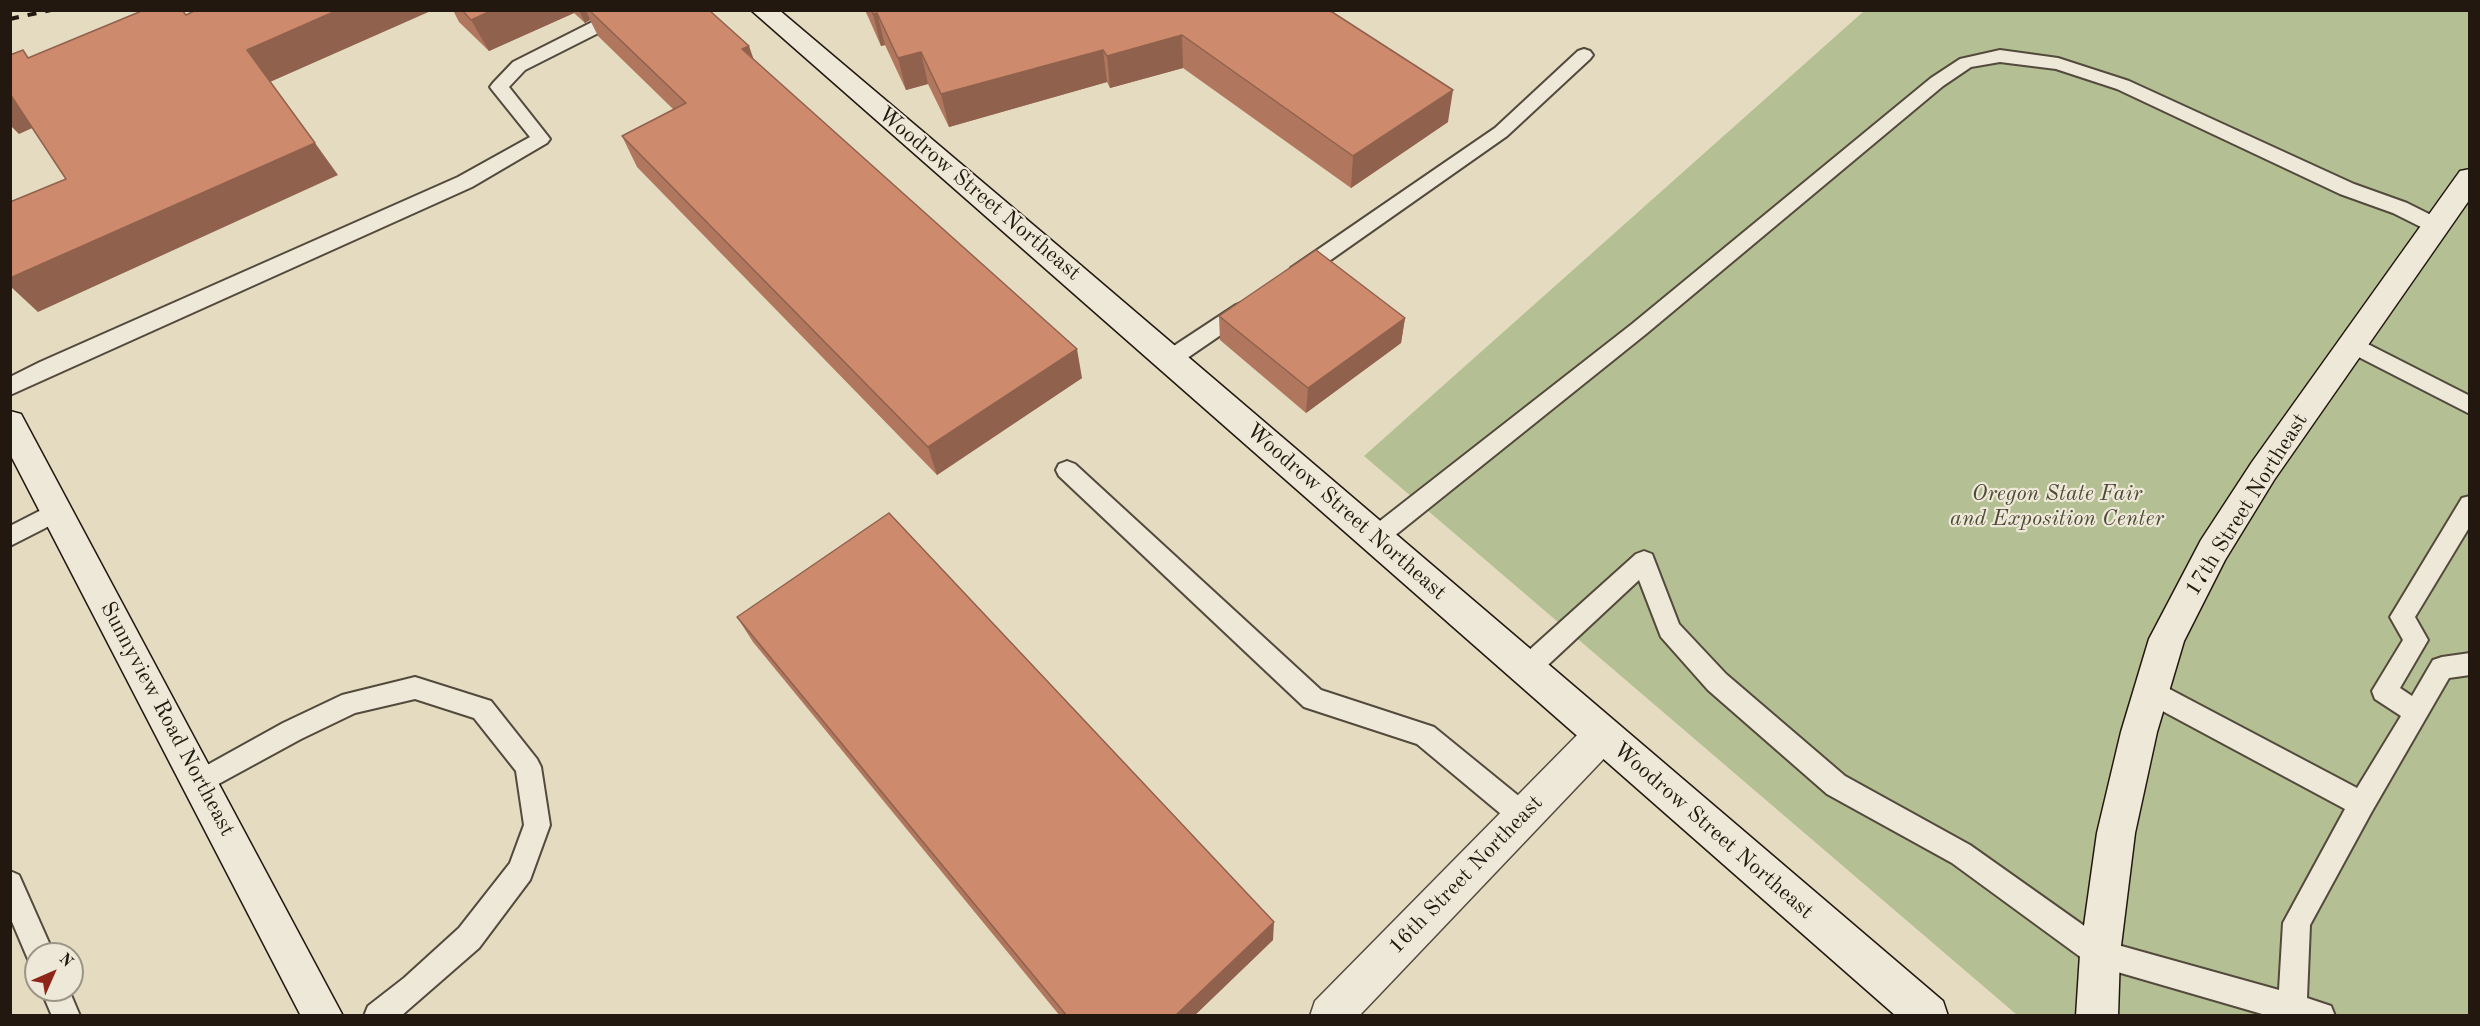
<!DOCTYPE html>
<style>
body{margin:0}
#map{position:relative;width:2480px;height:1026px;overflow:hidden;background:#e4dbc1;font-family:"Old Standard TT",serif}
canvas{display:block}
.frame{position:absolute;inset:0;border:12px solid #231810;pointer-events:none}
.north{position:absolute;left:24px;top:942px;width:60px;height:60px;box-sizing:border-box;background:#ede8d7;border:2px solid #9c9587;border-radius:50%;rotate:45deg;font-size:16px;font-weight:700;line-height:24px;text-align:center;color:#231810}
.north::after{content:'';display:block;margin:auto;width:21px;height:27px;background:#8f2418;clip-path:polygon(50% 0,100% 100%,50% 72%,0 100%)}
</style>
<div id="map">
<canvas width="2480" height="1026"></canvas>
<div class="frame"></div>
<div class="north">N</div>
</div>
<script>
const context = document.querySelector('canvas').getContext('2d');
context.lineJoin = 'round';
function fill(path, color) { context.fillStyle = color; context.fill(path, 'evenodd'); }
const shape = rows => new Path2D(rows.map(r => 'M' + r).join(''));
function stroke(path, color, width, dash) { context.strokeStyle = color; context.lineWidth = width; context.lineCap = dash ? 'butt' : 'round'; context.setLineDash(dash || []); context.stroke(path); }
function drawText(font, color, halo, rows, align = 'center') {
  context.font = font + ' "Old Standard TT",serif'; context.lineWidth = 4.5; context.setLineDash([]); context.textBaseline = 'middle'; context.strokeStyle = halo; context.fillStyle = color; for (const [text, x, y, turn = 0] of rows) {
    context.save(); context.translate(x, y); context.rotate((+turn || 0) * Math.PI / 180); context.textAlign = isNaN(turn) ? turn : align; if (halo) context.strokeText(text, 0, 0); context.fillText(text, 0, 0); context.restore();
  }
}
const green = shape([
 [1864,11,2469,11,2469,1015,2017,1015,1364,456]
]);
const lane = shape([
 [616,10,638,10,636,14,525,70,509,87,547,135,550,139,547,143,472,187,10,395,10,377,40,362,458,177,530,137,493,91,490,87,493,83,513,62,616,10],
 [1584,49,1590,51,1593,55,1590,59,1507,136,1305,278,1298,280,1291,278,1288,273,1291,268,1495,128,1578,51,1584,49],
 [2000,50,2058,58,2129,81,2354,184,2407,203,2443,221,2446,226,2443,231,2436,233,2429,231,2393,213,2340,194,2117,89,2056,69,2000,62,1971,67,1943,86,1646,334,1383,545,1375,548,1367,545,1364,538,1367,531,1632,324,1931,78,1960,59,2000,50],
 [1243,302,1250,305,1253,310,1250,315,1177,365,1170,367,1163,365,1160,359,1163,353,1236,305,1243,302],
 [2352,336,2470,396,2470,414,2345,350,2342,344,2345,338,2352,336],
 [1067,461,1075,464,1321,690,1434,727,1531,806,1535,815,1531,824,1522,827,1513,824,1417,744,1304,707,1059,476,1056,470,1059,464,1067,461],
 [2470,496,2470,526,2415,617,2428,640,2400,688,2412,696,2433,660,2442,657,2470,653,2470,675,2449,678,2371,813,2310,925,2307,998,2331,1006,2335,1016,2269,1016,2090,964,1952,863,1827,794,1708,690,1661,637,1639,580,1535,677,1526,680,1517,677,1514,669,1517,661,1636,554,1644,551,1652,554,1679,624,1726,674,1845,776,1970,845,2107,942,2279,990,2283,923,2345,809,2142,700,2139,692,2142,684,2151,681,2160,684,2357,788,2401,716,2375,699,2372,691,2403,640,2390,617,2462,498,2470,496],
 [57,502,65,504,68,511,65,518,10,546,10,526,57,502],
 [415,677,491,701,537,759,541,767,550,825,530,880,479,948,401,1016,364,1016,368,1006,404,978,459,928,510,863,524,825,516,771,474,718,415,699,355,713,301,739,200,794,191,790,187,782,191,774,283,723,342,695,415,677],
 [10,871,19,875,54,954,36,954,36,966,30,964,10,917,10,871],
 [41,990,69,990,80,1016,52,1016,41,990]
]);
const street = shape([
 [1602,718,1615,723,1620,735,1615,747,1359,1016,1310,1016,1315,1001,1589,723,1602,718]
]);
const secondary = shape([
 [751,10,779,10,1064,251,1943,1001,1948,1016,1896,1016,751,10],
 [2470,169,2470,199,2274,480,2225,560,2184,641,2157,732,2135,833,2120,954,2118,1016,2076,1016,2080,954,2097,833,2121,732,2149,639,2201,540,2252,462,2460,171,2470,169],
 [10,411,21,414,343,1016,301,1016,10,454,10,411]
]);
const rail = shape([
 [10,19,51,10]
]);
const wall = shape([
 [453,10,709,10,754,60,1082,378,937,475,637,167,622,136,674,110,598,36,590,20,585,23,574,13,489,51,459,22],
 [865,10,1329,10,1448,122,1351,188,1183,68,1110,88,1107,82,949,127,928,84,906,90,885,45,881,46],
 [1219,316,1405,318,1401,343,1306,413,1220,340],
 [737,617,1273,940,1194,1016,1060,1016,753,642]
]);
const shadedWall = shape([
 [338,10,433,10,270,82,247,50],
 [493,10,573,10,574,13,489,51,471,20],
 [579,10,586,10,590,20,585,23],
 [877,13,885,45,881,46,873,14],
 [1182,35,1183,68,1110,88,1107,56],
 [749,46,760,77,742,49],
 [1103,50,1107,82,949,127,941,94],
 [921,52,928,84,906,90,898,58],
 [1453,90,1448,122,1351,188,1353,156],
 [10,94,39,125,19,134,10,125],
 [315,143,338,175,38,312,10,286,10,278],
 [1405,318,1401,343,1306,413,1308,388],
 [1077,349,1082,378,937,475,928,447],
 [1274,922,1273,940,1194,1016,1175,1016]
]);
const building = shape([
 [144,10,182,10,186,15,196,10,338,10,247,50,315,143,10,278,10,202,66,179,10,94,10,55,23,50,28,58,144,10],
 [462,10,493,10,471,20,462,10],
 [589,10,709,10,749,46,742,49,1077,349,928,447,622,136,686,103,589,10],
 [872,10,1329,10,1453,90,1353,156,1182,35,1107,56,1103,50,941,94,921,52,898,58,877,13,873,14,872,10],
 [1316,250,1405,318,1308,388,1219,316,1316,250],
 [889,513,1274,922,1175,1016,1067,1016,737,617,889,513]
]);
const streetNames = [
 ["Woodrow Street Northeast",979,194,40],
 ["17th Street Northeast",2247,505,-58],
 ["Woodrow Street Northeast",1346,512,41],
 ["Sunnyview Road Northeast",167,719,62],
 ["Woodrow Street Northeast",1713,831,41],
 ["16th Street Northeast",1466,875,-46]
];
const parkNames = [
 ["Oregon State Fair",2057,494],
 ["and Exposition Center",2057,519]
];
fill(green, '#b4c093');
stroke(lane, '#53493c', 4);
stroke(street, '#53493c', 3);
stroke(secondary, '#231810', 3);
fill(lane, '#ede8d7');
fill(street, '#ede8d7');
fill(secondary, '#ede8d7');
stroke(rail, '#231810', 4, [9, 9]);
fill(wall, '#b0775e');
fill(shadedWall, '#90614c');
fill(building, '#cd8a6d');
stroke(building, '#90614c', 1.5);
drawText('22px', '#231810', '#ede8d7', streetNames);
drawText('italic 22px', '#4e4a37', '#ede8d7', parkNames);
</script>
